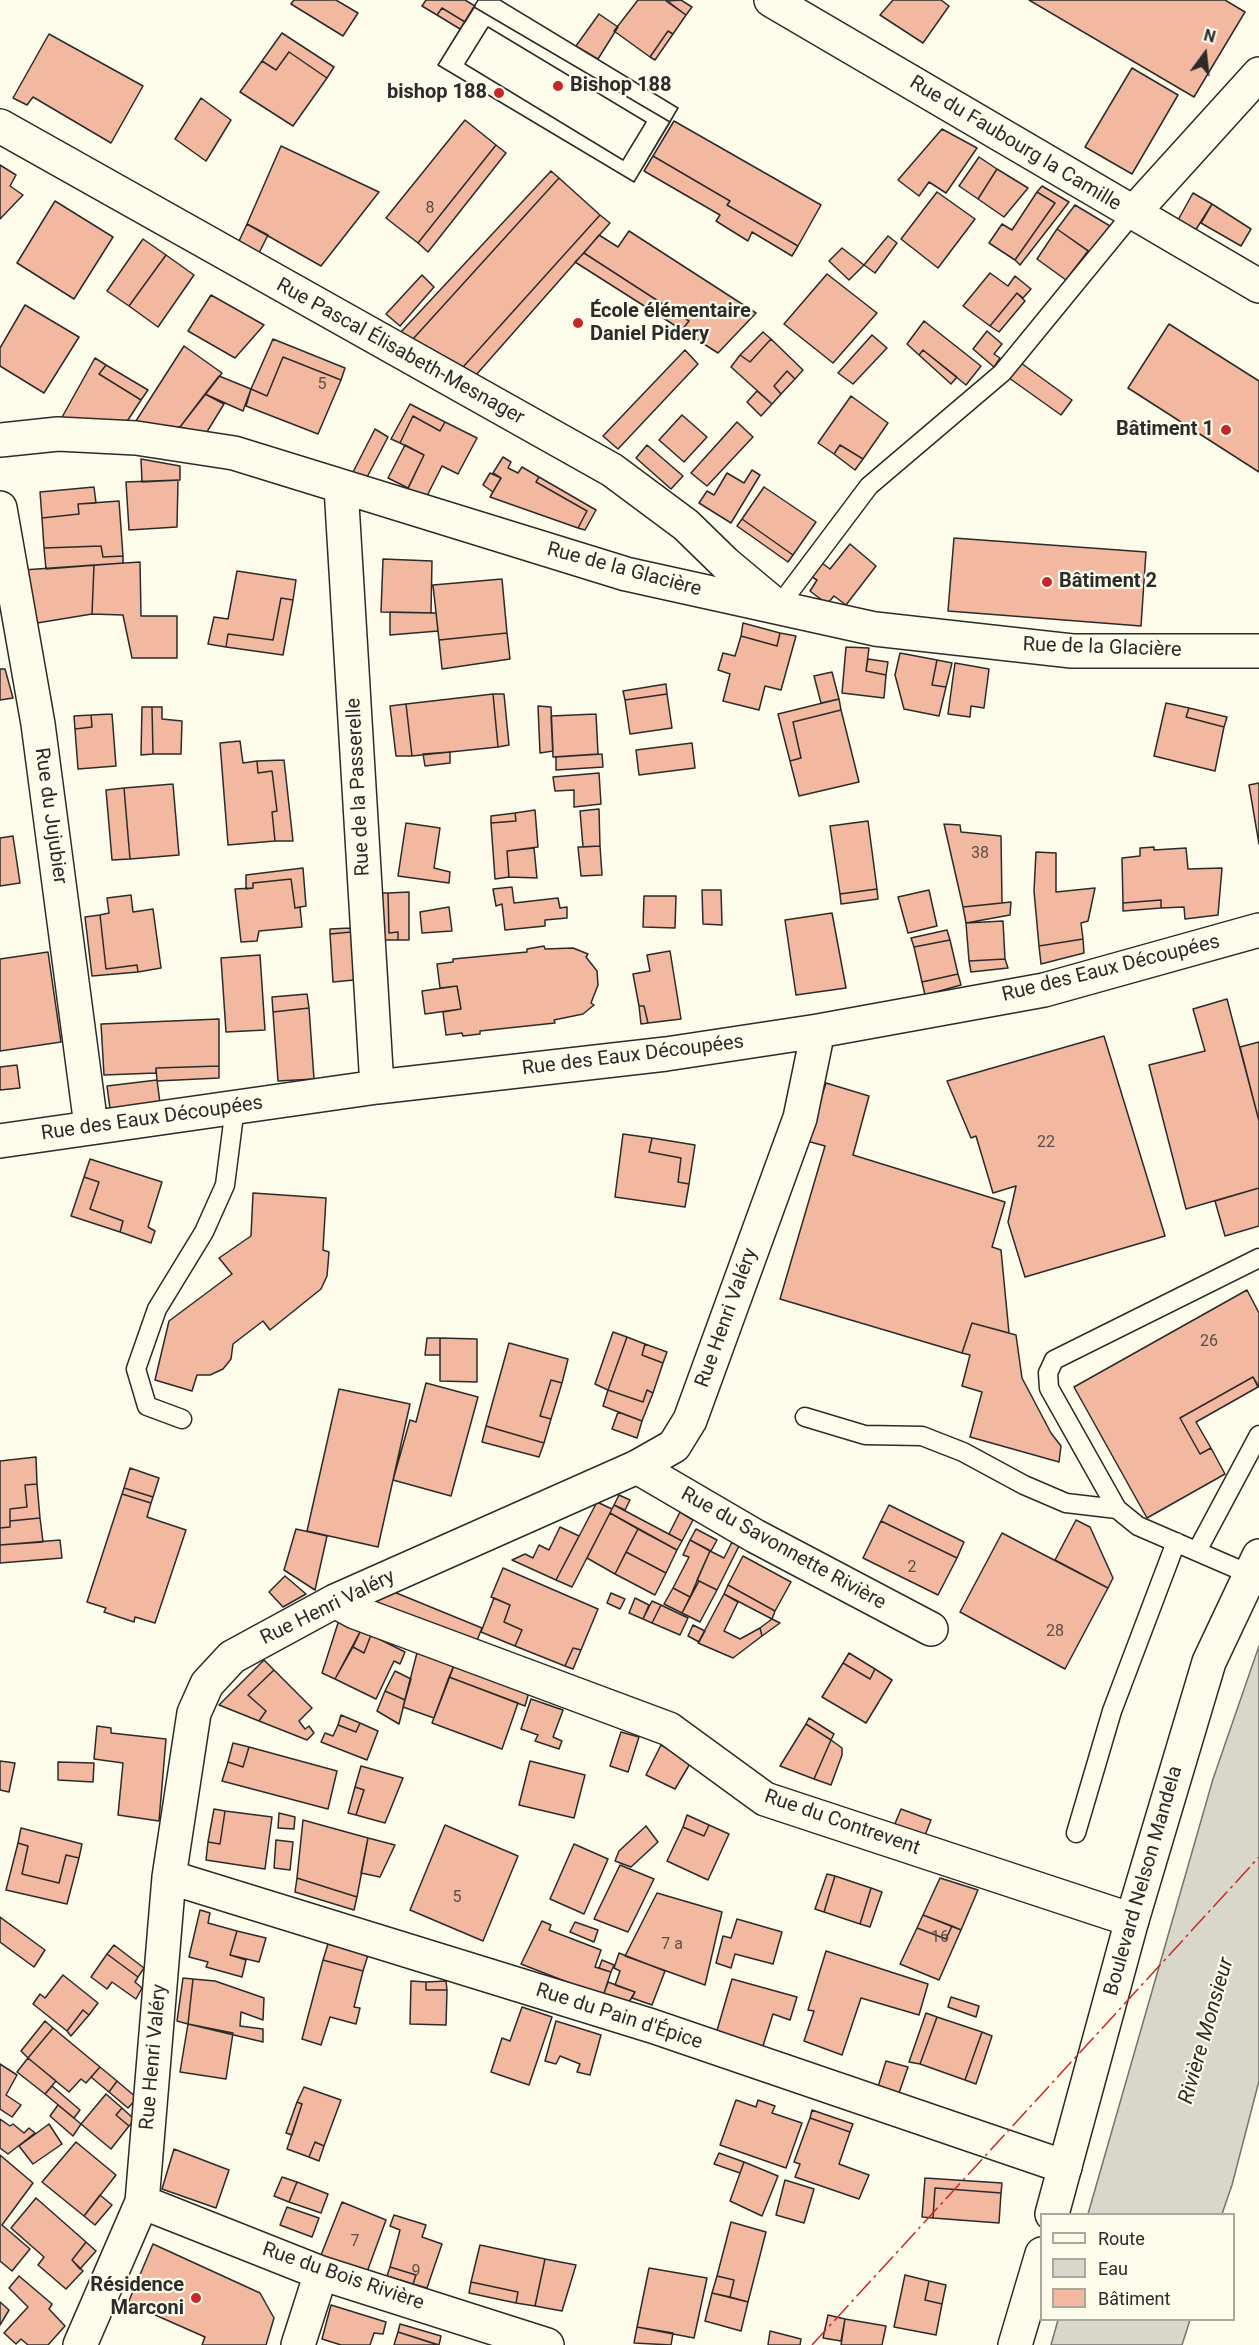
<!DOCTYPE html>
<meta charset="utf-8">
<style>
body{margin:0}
#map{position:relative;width:1259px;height:2345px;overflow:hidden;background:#fdfbea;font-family:Roboto,sans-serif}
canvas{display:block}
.legend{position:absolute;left:1040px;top:2213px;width:195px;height:108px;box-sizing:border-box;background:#fdfbea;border:2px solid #a9a89e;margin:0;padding:8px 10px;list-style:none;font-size:18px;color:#2b2b2b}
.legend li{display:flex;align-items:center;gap:12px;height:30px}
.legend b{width:30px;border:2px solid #a9a89e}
.north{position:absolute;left:1175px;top:24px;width:60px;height:60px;-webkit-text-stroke:4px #fdfbea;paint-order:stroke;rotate:15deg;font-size:16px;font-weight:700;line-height:24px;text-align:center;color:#2b2b2b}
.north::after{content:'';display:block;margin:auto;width:21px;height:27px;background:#2b2b2b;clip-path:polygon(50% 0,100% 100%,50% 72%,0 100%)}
</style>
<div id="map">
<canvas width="1259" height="2345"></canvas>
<ul class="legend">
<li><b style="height:8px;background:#fdfbea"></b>Route</li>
<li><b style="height:16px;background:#d8d7c9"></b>Eau</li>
<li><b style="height:16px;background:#f2b8a0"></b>Bâtiment</li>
</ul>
<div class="north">N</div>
</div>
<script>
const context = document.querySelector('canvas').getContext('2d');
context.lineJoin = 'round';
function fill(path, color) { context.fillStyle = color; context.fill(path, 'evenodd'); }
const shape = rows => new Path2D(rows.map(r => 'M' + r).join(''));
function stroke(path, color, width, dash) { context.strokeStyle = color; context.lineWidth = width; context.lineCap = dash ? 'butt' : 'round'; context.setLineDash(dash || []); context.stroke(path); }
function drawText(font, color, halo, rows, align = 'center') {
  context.font = font + ' Roboto,sans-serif'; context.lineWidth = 4.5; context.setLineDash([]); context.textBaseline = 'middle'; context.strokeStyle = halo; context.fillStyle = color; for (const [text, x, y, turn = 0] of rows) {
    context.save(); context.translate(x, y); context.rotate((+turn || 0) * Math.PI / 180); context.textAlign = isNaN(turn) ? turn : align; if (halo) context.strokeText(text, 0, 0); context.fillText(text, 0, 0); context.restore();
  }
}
const water = shape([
 [1259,1646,1259,2081,1232,2185,1222,2214,1088,2214,1213,1779,1259,1646],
 [1058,2320,1190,2320,1182,2345,1051,2345,1058,2320]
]);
const building = shape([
 [294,0,336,0,358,13,343,36,291,4,294,0],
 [426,0,465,0,475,6,465,22,442,8,437,15,422,6,426,0],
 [478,0,500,0,678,108,670,122,474,7,478,0],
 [478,0,500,0,678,108,634,182,438,65,478,0],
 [638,0,666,0,686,15,673,34,668,31,650,57,614,31,638,0],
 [681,0,692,7,686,15,666,1,681,0],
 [893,0,941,0,949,6,923,43,880,15,893,0],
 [1029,0,1225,0,1245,12,1194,97,1029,0],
 [474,7,670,122,634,182,438,65,474,7],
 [488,27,646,122,623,160,465,64,488,27],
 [442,8,465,22,460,29,437,15,442,8],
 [599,14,618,27,598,59,576,46,599,14],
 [488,27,646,122,623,160,465,64,488,27],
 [668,31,673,34,655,60,650,57,668,31],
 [282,33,334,67,327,78,289,52,276,70,262,61,282,33],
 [49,34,143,86,111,143,33,97,27,105,13,98,49,34],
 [289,52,327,78,293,126,240,92,262,61,276,70,289,52],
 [1132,68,1178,95,1132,174,1085,147,1132,68],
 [201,98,231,120,206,161,175,139,201,98],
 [465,120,496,145,418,243,386,218,465,120],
 [674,121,821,205,798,246,727,205,730,201,653,156,674,121],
 [942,129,977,148,946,193,929,182,919,196,898,180,942,129],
 [496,145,506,153,428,252,418,243,496,145],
 [281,146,379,192,321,266,247,224,281,146],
 [653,156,730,201,727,205,798,246,792,256,752,232,748,241,716,221,720,215,644,171,653,156],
 [979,157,997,169,978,199,959,186,979,157],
 [0,165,16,175,10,186,23,195,0,219,0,165],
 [997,169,1028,188,1004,217,978,199,997,169],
 [551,171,559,178,413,339,400,333,551,171],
 [559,178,600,215,463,367,413,339,559,178],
 [1042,186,1069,202,1020,265,1015,260,1055,203,1037,192,1042,186],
 [937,192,975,219,938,268,901,239,937,192],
 [1037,192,1055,203,1015,260,989,243,1002,224,1012,230,1037,192],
 [1193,193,1212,204,1195,231,1178,220,1193,193],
 [55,201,113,237,74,299,17,263,55,201],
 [1212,204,1251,229,1241,246,1201,223,1212,204],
 [1075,205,1115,229,1093,254,1057,229,1075,205],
 [600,215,610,223,476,375,463,367,600,215],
 [247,224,268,235,259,253,239,241,247,224],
 [1057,229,1088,251,1066,280,1037,259,1057,229],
 [629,231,756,313,718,353,682,330,689,321,584,253,599,235,618,247,629,231],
 [888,236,897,243,875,273,864,265,888,236],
 [143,239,166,255,129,306,107,291,143,239],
 [842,248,864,265,849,280,829,261,842,248],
 [584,253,689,321,682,330,575,262,584,253],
 [166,255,194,275,158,327,129,306,166,255],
 [990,273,1008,286,1015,276,1031,289,1023,298,1017,293,990,326,963,306,990,273],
 [827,274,877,313,833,363,784,324,827,274],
 [422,275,434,287,400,326,386,314,422,275],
 [1017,293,1025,301,999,332,990,326,1017,293],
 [211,295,264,325,235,358,188,331,211,295],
 [25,305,79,337,44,393,0,366,0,348,25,305],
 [924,321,981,366,966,385,923,350,919,355,907,344,924,321],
 [1169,324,1259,381,1259,472,1128,388,1169,324],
 [987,331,1002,344,994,354,1000,358,994,367,973,349,987,331],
 [763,332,771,339,750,362,740,355,763,332],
 [872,335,887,348,853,384,838,373,872,335],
 [273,339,345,368,341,380,283,357,267,396,251,389,273,339],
 [771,339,803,370,795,379,787,371,774,386,781,394,772,404,731,367,740,355,750,362,771,339],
 [184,346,222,373,180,427,134,424,184,346],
 [685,350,698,364,618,449,603,436,685,350],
 [923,350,957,377,951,384,919,355,923,350],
 [283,357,341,380,318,434,246,406,251,389,267,396,283,357],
 [95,358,106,365,99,374,141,400,126,423,61,419,95,358],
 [1021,363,1072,400,1061,415,1009,378,1021,363],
 [106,365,148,390,141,400,99,374,106,365],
 [787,371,795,379,781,394,774,386,787,371],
 [219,376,251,389,243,411,205,394,219,376],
 [757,391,772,404,761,416,747,402,757,391],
 [205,394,224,404,205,435,180,427,205,394],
 [851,396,888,423,863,459,840,445,834,454,818,443,851,396],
 [410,404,445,422,440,431,413,416,400,443,391,439,410,404],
 [682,415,707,437,684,462,659,440,682,415],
 [413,416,440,431,445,422,477,438,458,474,442,466,425,500,405,495,424,455,400,443,413,416],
 [737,422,753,437,707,486,691,473,737,422],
 [375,429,388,437,364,483,350,478,375,429],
 [405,445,424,455,408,488,388,478,405,445],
 [647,445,683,476,671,489,636,458,647,445],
 [840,445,863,459,855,470,834,454,840,445],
 [503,457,511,462,508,468,518,473,522,467,539,477,536,482,587,511,578,528,490,497,501,478,493,473,503,457],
 [141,459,180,466,180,480,142,482,141,459],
 [752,470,760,475,731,523,699,503,707,491,714,495,727,473,744,483,752,470],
 [490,473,501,478,493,492,483,485,490,473],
 [539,477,596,510,585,530,578,528,587,511,536,482,539,477],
 [178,480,177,527,129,530,126,482,178,480],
 [94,487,96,503,78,504,79,514,42,518,40,492,94,487],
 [764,487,816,522,793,555,742,519,764,487],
 [119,501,123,556,103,557,101,546,44,548,42,518,79,514,78,504,119,501],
 [742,519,793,555,788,562,737,526,742,519],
 [954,538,1146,552,1141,626,948,611,954,538],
 [850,544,876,566,846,605,834,596,827,604,810,591,817,580,812,577,822,563,830,569,850,544],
 [101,546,103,557,123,556,123,563,46,569,44,548,101,546],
 [383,559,432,561,431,613,381,612,383,559],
 [140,562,141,616,177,616,177,658,132,658,123,615,92,614,94,565,140,562],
 [94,565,92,614,31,624,23,570,94,565],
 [237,571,296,580,293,600,281,598,273,640,228,634,226,647,208,644,214,617,228,619,237,571],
 [502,579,507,633,439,640,433,585,502,579],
 [281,598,293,600,283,655,226,647,228,634,273,640,281,598],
 [390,612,436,613,438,631,390,635,390,612],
 [743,623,780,633,777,646,741,636,743,623],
 [507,633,510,659,442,669,439,640,507,633],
 [780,633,796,636,781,690,765,686,759,710,723,701,730,674,718,670,723,653,735,656,741,636,777,646,780,633],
 [846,647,869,648,866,671,886,675,884,698,842,693,846,647],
 [900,653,937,660,932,685,946,687,939,716,904,709,895,675,900,653],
 [868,659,888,662,886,675,866,671,868,659],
 [937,660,952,663,946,687,932,685,937,660],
 [955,663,989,669,984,708,971,706,970,717,948,714,955,663],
 [0,669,5,669,13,698,0,700,0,669],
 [832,672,839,699,821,703,814,676,832,672],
 [666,684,667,694,625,700,623,691,666,684],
 [493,694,498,747,412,756,406,704,493,694],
 [493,694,504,694,509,745,498,747,493,694],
 [667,694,672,728,630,734,625,700,667,694],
 [839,699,841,710,793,722,801,758,790,761,778,714,839,699],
 [1166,703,1189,708,1186,717,1224,727,1215,771,1154,756,1166,703],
 [406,704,412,756,396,756,390,706,406,704],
 [538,706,551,707,553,751,540,753,538,706],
 [142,707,152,707,153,754,141,755,142,707],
 [152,707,162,707,162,719,182,721,181,754,153,754,152,707],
 [1189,708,1227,717,1224,727,1186,717,1189,708],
 [841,710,859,782,799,796,790,761,801,758,793,722,841,710],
 [112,714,116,766,78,769,75,729,92,727,91,715,112,714],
 [596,714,598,754,553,757,551,716,596,714],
 [91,715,92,727,75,729,74,716,91,715],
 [240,741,243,763,257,761,258,773,272,771,277,811,272,812,275,841,228,845,220,743,240,741],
 [692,743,695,768,639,775,636,750,692,743],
 [450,752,450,763,425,766,423,754,450,752],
 [602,754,603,767,556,770,556,757,602,754],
 [284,760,293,841,275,841,272,812,277,811,272,771,258,773,257,761,284,760],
 [599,773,601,804,574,807,574,790,555,791,553,777,599,773],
 [1259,783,1259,844,1249,785,1259,783],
 [173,784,179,855,130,859,124,788,173,784],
 [124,788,130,859,112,860,106,790,124,788],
 [599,809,600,846,583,847,580,811,599,809],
 [535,810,538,847,507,851,509,877,495,879,491,823,516,821,515,813,535,810],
 [515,813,516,821,491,823,491,816,515,813],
 [868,821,877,889,840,894,830,826,868,821],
 [406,823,440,828,434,868,450,872,449,883,398,876,406,823],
 [944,824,960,825,961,832,1001,836,1002,903,963,907,944,824],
 [13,836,20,883,0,886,0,838,13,836],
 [600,846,602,875,581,876,578,847,600,846],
 [1154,847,1154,850,1186,848,1188,869,1222,868,1218,915,1185,919,1184,907,1161,908,1161,900,1123,903,1122,858,1140,856,1140,848,1154,847],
 [534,848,537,878,509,877,507,851,534,848],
 [1036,852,1056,853,1056,892,1095,888,1088,921,1081,923,1083,939,1039,946,1034,891,1036,852],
 [303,868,306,906,295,908,291,879,253,883,253,888,246,889,246,875,303,868],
 [291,879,295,908,300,907,302,927,259,931,257,941,241,942,235,889,253,888,253,883,291,879],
 [512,887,514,903,558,898,560,908,567,907,567,918,545,920,545,926,505,930,502,904,496,906,493,889,512,887],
 [877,889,878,899,841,904,840,894,877,889],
 [702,890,721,890,722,925,703,924,702,890],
 [929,890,937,926,908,933,898,897,929,890],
 [409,892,409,940,398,940,398,932,389,933,388,893,409,892],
 [375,893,388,893,389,933,398,932,398,940,377,940,375,893],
 [131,895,133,912,153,909,161,968,138,972,137,965,106,969,100,915,109,913,107,898,131,895],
 [644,896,676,896,675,928,643,927,644,896],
 [1161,900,1161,908,1123,911,1123,903,1161,900],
 [1011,902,1010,915,966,923,963,907,1011,902],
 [449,907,452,931,422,933,420,912,449,907],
 [832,913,846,988,796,995,785,920,832,913],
 [100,915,106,969,137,965,138,972,92,976,85,917,100,915],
 [1003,921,1005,959,969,961,966,923,1003,921],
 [350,928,351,932,330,934,330,929,350,928],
 [947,930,950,940,914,947,911,938,947,930],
 [351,932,354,980,333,982,330,934,351,932],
 [1083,939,1084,953,1041,964,1039,946,1083,939],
 [950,940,958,974,922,982,914,947,950,940],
 [544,946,545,949,573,948,588,954,586,957,597,971,598,985,591,1003,594,1005,583,1014,554,1020,555,1023,480,1031,480,1034,463,1036,462,1033,446,1035,443,1012,461,1009,457,986,440,988,437,964,453,962,453,959,527,952,527,949,544,946],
 [670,951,681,1019,648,1023,644,1006,639,1006,633,974,650,971,647,955,670,951],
 [48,952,61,1042,0,1051,0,959,48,952],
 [260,955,265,1030,226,1032,221,958,260,955],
 [1005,959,1008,968,971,972,969,961,1005,959],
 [958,974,961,985,925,995,922,982,958,974],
 [457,986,461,1009,425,1014,422,991,457,986],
 [307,994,309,1008,273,1012,272,997,307,994],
 [1227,999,1259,1121,1259,1188,1186,1209,1149,1065,1205,1051,1193,1009,1227,999],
 [639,1006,644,1006,648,1023,641,1024,639,1006],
 [309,1008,314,1079,278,1081,273,1012,309,1008],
 [219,1019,219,1066,156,1068,156,1073,104,1075,101,1024,219,1019],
 [1104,1036,1165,1236,1025,1277,1008,1222,1016,1186,993,1193,976,1136,971,1138,947,1081,1104,1036],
 [1259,1042,1259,1121,1240,1047,1259,1042],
 [17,1065,20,1088,0,1090,0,1067,17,1065],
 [219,1066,219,1078,157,1081,156,1068,219,1066],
 [157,1080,160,1103,110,1109,107,1086,157,1080],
 [826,1083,869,1096,853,1155,1005,1202,992,1247,1001,1250,1009,1333,972,1323,962,1353,780,1299,825,1146,807,1141,826,1083],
 [623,1134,652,1138,649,1152,681,1158,678,1182,689,1184,685,1207,615,1197,623,1134],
 [652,1138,695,1145,689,1184,678,1182,681,1158,649,1152,652,1138],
 [90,1159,162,1182,148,1227,155,1231,151,1243,120,1232,123,1221,90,1209,99,1182,84,1177,90,1159],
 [84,1177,99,1182,90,1209,123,1221,120,1232,71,1216,84,1177],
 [1259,1188,1259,1226,1225,1236,1215,1201,1259,1188],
 [253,1193,326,1198,323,1250,329,1252,327,1276,321,1289,270,1330,263,1321,233,1344,231,1359,223,1369,210,1375,197,1375,192,1391,155,1380,169,1321,232,1274,219,1258,251,1236,253,1193],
 [1247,1290,1259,1313,1259,1387,1253,1377,1180,1418,1200,1454,1211,1448,1225,1474,1147,1518,1074,1387,1247,1290],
 [972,1323,1016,1335,1022,1378,1051,1433,1061,1446,1059,1462,970,1437,982,1392,962,1386,970,1355,962,1353,972,1323],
 [613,1332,627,1337,608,1390,595,1384,613,1332],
 [627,1337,645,1344,642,1355,663,1363,653,1393,647,1390,643,1402,608,1390,627,1337],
 [427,1338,440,1338,440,1355,425,1355,427,1338],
 [440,1338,477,1339,477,1382,440,1381,440,1338],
 [509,1343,568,1359,562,1383,551,1380,540,1416,551,1419,544,1443,486,1426,509,1343],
 [645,1344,667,1352,663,1363,642,1355,645,1344],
 [1253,1377,1258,1387,1196,1422,1211,1448,1200,1454,1180,1418,1253,1377],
 [551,1380,562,1383,551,1419,540,1416,551,1380],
 [426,1383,478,1397,451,1496,393,1480,410,1420,416,1422,426,1383],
 [339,1389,410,1404,378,1547,307,1531,339,1389],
 [608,1390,643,1402,647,1390,653,1393,642,1421,603,1406,608,1390],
 [618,1412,642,1421,637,1438,612,1429,618,1412],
 [486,1426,544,1443,539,1457,482,1442,486,1426],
 [36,1457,37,1484,25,1485,27,1507,10,1509,10,1527,0,1528,0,1461,36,1457],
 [130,1468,159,1478,153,1497,124,1488,130,1468],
 [37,1484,40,1518,10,1521,10,1509,27,1507,25,1485,37,1484],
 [124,1488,153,1497,151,1503,122,1494,124,1488],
 [122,1494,151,1503,147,1517,186,1530,155,1623,135,1617,134,1622,104,1612,106,1608,87,1602,122,1494],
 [619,1495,630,1500,625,1510,614,1505,619,1495],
 [597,1502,612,1509,572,1587,556,1580,597,1502],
 [614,1505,682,1541,677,1550,610,1513,614,1505],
 [889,1505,964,1542,957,1558,881,1521,889,1505],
 [680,1512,693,1520,682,1541,669,1534,680,1512],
 [610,1513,638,1529,615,1574,587,1558,610,1513],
 [40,1518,43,1542,0,1545,0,1528,10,1527,10,1521,40,1518],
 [1076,1520,1090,1527,1113,1578,1108,1588,1055,1560,1076,1520],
 [881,1521,957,1558,938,1595,863,1558,881,1521],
 [560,1527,579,1536,556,1580,512,1560,525,1554,533,1558,539,1545,549,1550,560,1527],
 [296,1529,327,1536,315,1590,284,1570,296,1529],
 [638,1529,677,1550,666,1573,626,1552,638,1529],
 [696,1529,717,1540,711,1551,690,1540,696,1529],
 [1002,1533,1108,1588,1065,1669,960,1612,1002,1533],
 [60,1540,62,1558,0,1563,0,1545,60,1540],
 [690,1540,710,1551,690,1597,673,1588,689,1557,683,1555,690,1540],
 [732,1542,739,1546,717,1590,697,1580,710,1551,724,1558,732,1542],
 [626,1552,666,1573,655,1595,615,1574,626,1552],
 [743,1556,791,1582,775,1611,728,1585,743,1556],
 [503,1568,598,1609,581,1650,573,1648,565,1666,515,1646,522,1630,504,1622,510,1605,491,1597,503,1568],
 [285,1576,306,1594,283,1607,269,1592,285,1576],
 [699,1581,717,1590,700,1622,682,1613,699,1581],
 [728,1585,775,1611,772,1619,724,1594,728,1585],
 [673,1588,690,1597,682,1613,664,1604,673,1588],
 [394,1592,482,1628,472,1653,358,1610,394,1592],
 [611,1593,625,1599,620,1609,607,1603,611,1593],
 [724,1594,738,1602,724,1631,740,1639,760,1628,762,1636,733,1658,698,1643,724,1594],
 [494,1598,510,1605,504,1622,522,1630,515,1646,481,1632,494,1598],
 [635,1598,649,1605,643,1619,629,1613,635,1598],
 [652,1601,661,1605,652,1623,643,1619,652,1601],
 [661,1605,688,1618,680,1635,652,1623,661,1605],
 [772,1619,780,1623,762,1636,760,1628,772,1619],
 [339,1620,361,1630,335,1679,322,1673,339,1620],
 [693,1625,705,1631,699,1642,688,1636,693,1625],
 [361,1630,371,1635,364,1653,353,1647,361,1630],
 [371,1635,405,1652,400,1664,394,1661,376,1699,335,1679,353,1647,364,1653,371,1635],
 [573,1648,581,1650,573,1669,565,1666,573,1648],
 [418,1649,455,1663,434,1718,403,1707,418,1649],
 [849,1653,875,1669,870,1679,843,1663,849,1653],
 [264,1660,274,1670,248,1695,266,1711,259,1721,219,1705,264,1660],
 [455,1663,529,1692,525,1706,449,1677,455,1663],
 [843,1663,870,1679,875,1669,892,1680,866,1723,822,1697,843,1663],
 [274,1670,312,1708,299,1721,305,1729,309,1726,314,1733,307,1740,259,1721,266,1711,248,1695,274,1670],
 [395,1671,411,1679,405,1700,385,1691,395,1671],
 [449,1677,518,1703,502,1749,432,1723,449,1677],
 [385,1691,405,1700,399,1724,377,1711,385,1691],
 [531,1699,563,1710,553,1737,562,1741,559,1749,535,1741,538,1735,521,1729,531,1699],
 [341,1715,360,1723,356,1732,338,1725,341,1715],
 [809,1718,834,1734,831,1740,806,1724,809,1718],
 [360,1723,378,1731,367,1760,321,1742,325,1733,333,1736,338,1725,356,1732,360,1723],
 [806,1724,831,1740,814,1779,780,1766,806,1724],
 [97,1726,111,1728,111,1733,166,1739,159,1821,118,1815,123,1763,94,1759,97,1726],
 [621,1732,639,1737,628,1772,610,1766,621,1732],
 [831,1740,842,1748,842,1755,831,1785,814,1779,831,1740],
 [233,1743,249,1747,243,1767,228,1762,233,1743],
 [661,1745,691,1762,675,1789,646,1775,661,1745],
 [249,1747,337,1771,328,1809,222,1781,228,1762,243,1767,249,1747],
 [0,1761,15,1763,9,1792,0,1790,0,1761],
 [530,1761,585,1775,574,1818,519,1805,530,1761],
 [58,1762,94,1763,93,1782,58,1780,58,1762],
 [361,1766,403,1778,385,1823,356,1815,364,1790,355,1787,361,1766],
 [355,1787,364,1790,356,1815,348,1813,355,1787],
 [214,1809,225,1811,220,1844,208,1842,214,1809],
 [901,1809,931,1820,920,1848,894,1826,901,1809],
 [225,1811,272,1817,265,1869,206,1860,208,1842,220,1844,225,1811],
 [279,1813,295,1817,294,1829,278,1828,279,1813],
 [687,1815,709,1825,704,1836,683,1827,687,1815],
 [303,1820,368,1838,357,1897,297,1878,303,1820],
 [445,1825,518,1856,483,1941,410,1910,445,1825],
 [709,1825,729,1834,708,1880,667,1861,683,1827,704,1836,709,1825],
 [646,1826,658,1842,631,1867,615,1861,619,1851,646,1826],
 [21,1828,82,1844,79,1858,66,1855,59,1883,22,1874,28,1846,18,1843,21,1828],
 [368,1838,395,1845,380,1877,361,1873,368,1838],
 [276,1840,293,1842,290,1870,274,1868,276,1840],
 [18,1843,28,1846,22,1874,59,1883,66,1855,79,1858,67,1904,6,1890,18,1843],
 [574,1844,608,1859,584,1914,550,1899,574,1844],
 [620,1865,654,1879,628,1932,594,1919,620,1865],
 [827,1874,835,1876,824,1912,815,1909,827,1874],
 [835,1876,871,1888,860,1924,824,1912,835,1876],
 [297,1878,357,1897,354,1910,295,1892,297,1878],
 [940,1878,978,1890,961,1930,923,1915,940,1878],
 [871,1888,882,1892,870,1927,860,1924,871,1888],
 [657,1893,722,1912,705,1985,625,1956,657,1893],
 [200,1910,210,1913,208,1923,237,1931,230,1955,246,1960,242,1977,206,1967,208,1962,189,1957,200,1910],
 [923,1915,952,1926,946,1939,917,1928,923,1915],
 [0,1917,45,1950,34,1967,0,1942,0,1917],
 [737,1919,782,1932,773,1964,735,1954,731,1968,716,1963,723,1936,731,1938,737,1919],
 [542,1921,551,1925,549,1930,601,1950,595,1967,611,1972,603,1996,521,1964,542,1921],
 [575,1922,598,1930,594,1942,570,1932,575,1922],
 [952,1926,961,1930,939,1980,900,1964,917,1928,946,1939,952,1926],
 [237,1931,266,1938,259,1962,230,1955,237,1931],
 [328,1944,368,1955,363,1971,323,1960,328,1944],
 [114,1945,144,1968,138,1977,107,1954,114,1945],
 [826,1951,928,1984,919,2015,861,1998,842,2055,804,2041,814,2011,808,2010,826,1951],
 [619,1953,665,1971,652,2005,632,1998,635,1992,615,1985,620,1971,614,1968,619,1953],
 [107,1954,138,1977,135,1982,142,1988,136,1999,112,1982,107,1989,91,1977,107,1954],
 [323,1960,363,1971,354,2007,360,2008,356,2024,330,2017,321,2045,302,2039,323,1960],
 [602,1960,614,1965,611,1972,599,1968,602,1960],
 [63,1975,98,2003,89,2015,83,2010,67,2031,33,2004,40,1994,45,1998,63,1975],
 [183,1978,193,1979,188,2024,177,2021,183,1978],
 [193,1979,215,1981,264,1998,263,2020,241,2012,240,2026,263,2029,263,2042,188,2024,193,1979],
 [732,1979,797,1997,790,2020,773,2014,762,2049,716,2034,732,1979],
 [411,1981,426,1982,426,1990,447,1990,446,2025,410,2024,411,1981],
 [446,1981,447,1990,426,1990,426,1982,446,1981],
 [608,1982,635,1992,626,2007,602,1999,608,1982],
 [951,1997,979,2006,976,2017,948,2007,951,1997],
 [522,2007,552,2017,529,2085,491,2072,502,2038,510,2041,522,2007],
 [83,2010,89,2015,71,2036,67,2031,83,2010],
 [926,2013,937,2017,920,2064,909,2062,926,2013],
 [937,2017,982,2032,965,2080,920,2064,937,2017],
 [45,2021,53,2028,28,2058,21,2051,45,2021],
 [556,2021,601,2035,590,2075,577,2072,580,2064,560,2056,556,2064,545,2061,556,2021],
 [188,2024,233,2033,226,2079,180,2072,188,2024],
 [53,2028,100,2067,86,2083,81,2079,69,2092,28,2058,53,2028],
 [982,2032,992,2036,976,2084,965,2080,982,2032],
 [28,2058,56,2081,45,2094,17,2072,28,2058],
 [886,2061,908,2067,898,2096,877,2090,886,2061],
 [0,2064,17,2075,6,2095,21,2105,12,2117,0,2109,0,2064],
 [100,2067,117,2081,109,2092,91,2077,100,2067],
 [117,2081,137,2098,128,2108,109,2092,117,2081],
 [52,2086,80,2110,74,2118,45,2094,52,2086],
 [304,2087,341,2100,324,2146,315,2142,309,2157,287,2149,302,2104,297,2102,304,2087],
 [106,2094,122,2108,116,2115,129,2126,111,2149,81,2124,106,2094],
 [736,2100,756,2107,758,2100,775,2106,772,2113,802,2123,786,2168,720,2145,736,2100],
 [297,2102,302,2104,292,2135,286,2133,297,2102],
 [58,2105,81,2124,73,2136,50,2116,58,2105],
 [122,2108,135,2120,129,2126,116,2115,122,2108],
 [812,2110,853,2124,850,2132,810,2118,812,2110],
 [810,2118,850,2132,839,2164,869,2175,859,2199,795,2177,800,2164,794,2162,810,2118],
 [0,2119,10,2126,13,2124,24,2133,29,2128,35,2133,8,2154,0,2148,0,2119],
 [49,2124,62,2144,33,2164,19,2146,49,2124],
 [76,2142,116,2175,84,2216,42,2182,76,2142],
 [315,2142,324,2146,319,2161,309,2157,315,2142],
 [174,2149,229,2170,216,2208,162,2189,174,2149],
 [719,2153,744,2162,740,2173,714,2164,719,2153],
 [0,2155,33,2183,2,2225,30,2249,12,2271,0,2261,0,2155],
 [744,2162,778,2176,762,2216,730,2201,744,2162],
 [282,2177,297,2182,289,2202,274,2196,282,2177],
 [925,2178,1002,2183,1001,2193,935,2188,933,2218,922,2217,925,2178],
 [785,2180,814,2189,804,2223,776,2215,785,2180],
 [297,2182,328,2194,321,2213,289,2202,297,2182],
 [935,2188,1001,2193,999,2223,933,2218,935,2188],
 [100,2195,112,2205,95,2225,84,2216,100,2195],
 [36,2198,86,2242,72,2260,83,2271,66,2289,38,2265,44,2257,11,2228,36,2198],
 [342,2202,386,2220,367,2272,321,2255,342,2202],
 [287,2207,319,2218,312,2237,280,2225,287,2207],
 [394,2215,426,2225,422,2237,442,2244,427,2288,413,2284,416,2275,390,2267,400,2230,390,2226,394,2215],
 [731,2222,766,2232,748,2302,730,2297,734,2280,717,2276,731,2222],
 [86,2242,96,2251,80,2269,72,2260,86,2242],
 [153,2244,260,2293,274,2318,266,2345,202,2345,205,2337,128,2303,153,2244],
 [480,2245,545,2259,535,2306,516,2303,518,2292,471,2282,480,2245],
 [545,2259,576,2265,562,2311,535,2306,545,2259],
 [390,2267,416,2275,413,2284,387,2276,390,2267],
 [649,2268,707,2278,694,2338,637,2327,649,2268],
 [905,2275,929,2281,925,2300,942,2304,936,2335,894,2327,905,2275],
 [19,2276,52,2304,49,2309,65,2326,48,2345,28,2345,21,2339,16,2344,4,2333,28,2307,9,2288,19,2276],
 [717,2276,734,2280,730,2297,712,2293,717,2276],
 [929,2281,946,2285,942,2304,925,2300,929,2281],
 [471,2282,518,2292,516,2303,469,2293,471,2282],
 [712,2293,748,2302,741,2331,705,2321,712,2293],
 [0,2302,9,2310,0,2325,0,2302],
 [331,2305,386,2322,383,2334,374,2333,370,2345,341,2345,322,2339,331,2305],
 [828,2315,845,2319,841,2341,823,2338,828,2315],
 [845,2319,886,2326,882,2345,841,2345,845,2319],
 [400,2324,441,2336,439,2345,398,2332,400,2324],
 [637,2327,673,2333,671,2345,634,2343,637,2327],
 [770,2331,801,2339,800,2345,768,2345,770,2331],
 [398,2332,438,2345,394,2345,398,2332]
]);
const service = shape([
 [778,607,869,486,1002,373,1133,213],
 [805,1417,865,1435,922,1436,963,1452,1024,1485,1066,1503,1117,1509],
 [182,1419,147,1406,136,1369,157,1309,204,1232,225,1185,235,1107],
 [1197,1551,1259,1435],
 [1249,1574,1138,1526,1117,1509,1049,1388,1048,1373,1054,1360,1259,1258],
 [1076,1833,1112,1711,1176,1542]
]);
const minor = shape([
 [771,0,1259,286],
 [0,126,612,470,686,525,725,563,774,604],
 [1133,213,1259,74],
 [0,440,58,434,136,438,234,453,626,574,875,629,1072,651,1259,651],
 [341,487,377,1087],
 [0,508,38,724,91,1126],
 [0,1141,377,1087,666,1054,818,1031,1044,990,1259,930],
 [637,1467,755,1536,931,1629],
 [335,1601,355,1612,669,1729,765,1799,1132,1920],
 [169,1877,652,2026,1065,2167],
 [142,2202,321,2273,547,2345],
 [80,2345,142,2202,169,1877,194,1713,207,1684,232,1657,335,1601,637,1467,674,1446,690,1420,800,1118,818,1031],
 [298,2345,321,2273]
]);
const tertiary = shape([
 [1052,2214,1132,1920,1209,1662,1259,1556],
 [1015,2345,1042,2254]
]);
const power = shape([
 [812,2345,1259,1857]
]);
const markers = [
 [558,86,6,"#c62828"],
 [499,93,6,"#c62828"],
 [578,323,6,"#c62828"],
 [1226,430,6,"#c62828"],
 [1047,582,6,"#c62828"],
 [196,2298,6,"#c62828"]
];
const numberNames = [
 ["8",430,209],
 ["5",322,385],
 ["38",980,854],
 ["22",1046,1143],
 ["26",1209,1342],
 ["2",912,1568],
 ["28",1055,1632],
 ["5",457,1898],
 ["16",940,1938],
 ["7 a",672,1945],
 ["7",355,2242],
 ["9",416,2272]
];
const poiNames = [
 ["Bishop 188",570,86],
 ["bishop 188",487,93,"right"],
 ["École élémentaire",590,312],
 ["Daniel Pidery",590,335],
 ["Bâtiment 1",1214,430,"right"],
 ["Bâtiment 2",1059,582],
 ["Résidence",184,2286,"right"],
 ["Marconi",184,2309,"right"]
];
const streetNames = [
 ["Rue du Faubourg la Camille",1015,144,31],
 ["Rue Pascal Élisabeth-Mesnager",400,352,29],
 ["Rue de la Glacière",624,570,15],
 ["Rue de la Glacière",1102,648,2],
 ["Rue de la Passerelle",359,787,-93],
 ["Rue du Jujubier",50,816,82],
 ["Rue des Eaux Découpées",1111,969,-14],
 ["Rue des Eaux Découpées",633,1056,-7],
 ["Rue des Eaux Découpées",152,1119,-8],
 ["Rue Henri Valéry",727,1318,-70],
 ["Rue du Savonnette Rivière",783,1549,29],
 ["Rue Henri Valéry",328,1608,-26],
 ["Rue du Contrevent",842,1823,19],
 ["Boulevard Nelson Mandela",1144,1881,-74],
 ["Rue du Pain d'Épice",619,2017,18],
 ["Rue Henri Valéry",154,2057,-85],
 ["Rue du Bois Rivière",343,2277,19]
];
const waterNames = [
 ["Rivière Monsieur",1207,2031,-74]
];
fill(water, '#d8d7c9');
stroke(water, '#74746e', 1.5);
fill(building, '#f2b8a0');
stroke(building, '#2b2b2b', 1.5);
stroke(service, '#2b2b2b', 21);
stroke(minor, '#2b2b2b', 36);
stroke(tertiary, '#2b2b2b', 36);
stroke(service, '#fdfbea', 18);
stroke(minor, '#fdfbea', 33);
stroke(tertiary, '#fdfbea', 33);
stroke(power, '#c62828', 1.5, [21, 4.5, 3, 4.5]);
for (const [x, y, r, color] of markers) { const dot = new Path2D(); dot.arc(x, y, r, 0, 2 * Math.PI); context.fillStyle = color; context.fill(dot); stroke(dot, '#fdfbea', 2); }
drawText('16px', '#5d4e48', null, numberNames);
drawText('bold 20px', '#2b2b2b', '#fdfbea', poiNames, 'left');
drawText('20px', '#2b2b2b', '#fdfbea', streetNames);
drawText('italic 21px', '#2b2b2b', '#fdfbea', waterNames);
</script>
